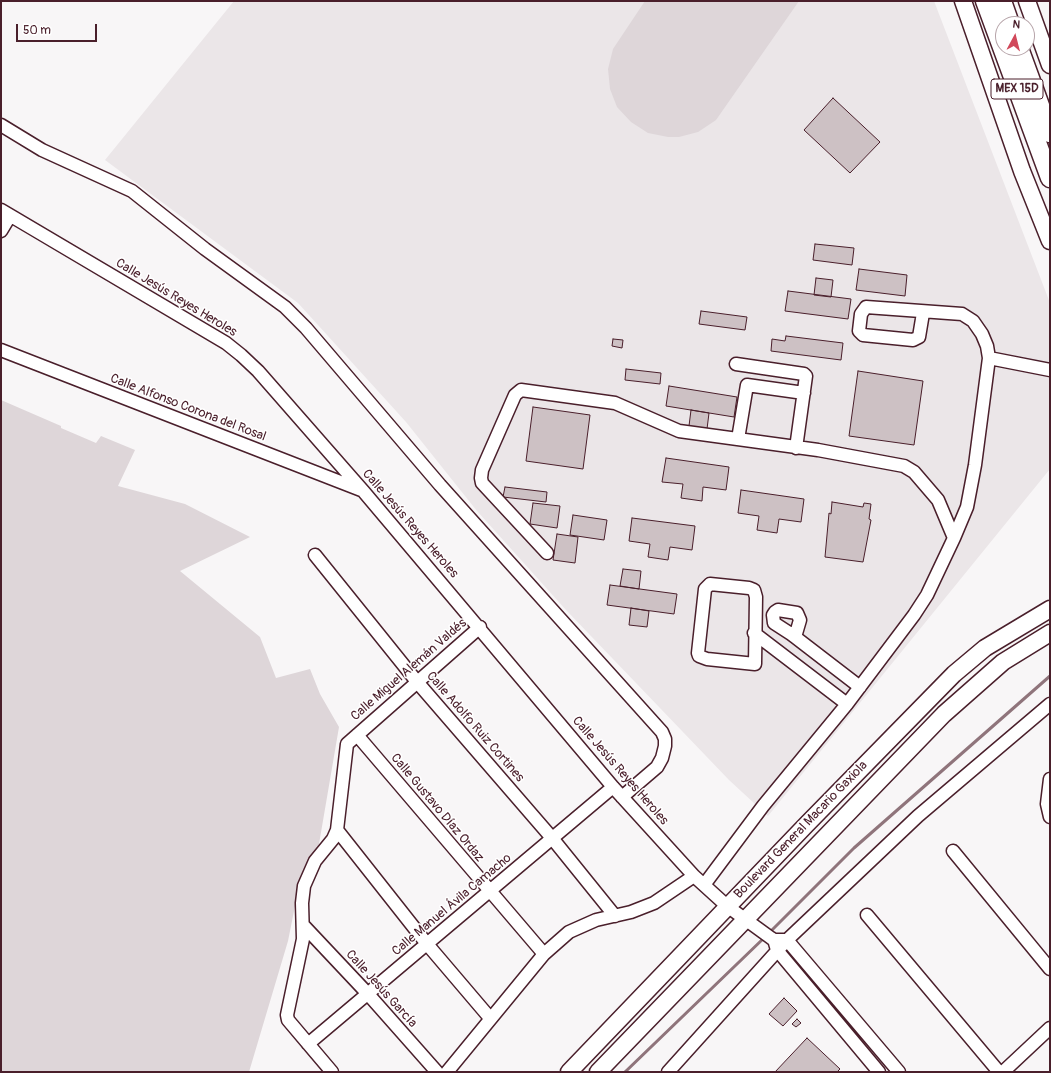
<!DOCTYPE html>
<meta charset="utf-8">
<style>
body{margin:0}
#map{position:relative;width:1051px;height:1073px;overflow:hidden;background:#f8f6f7;font-family:Pangolin,sans-serif}
canvas{display:block}
.frame{position:absolute;inset:0;border:2px solid #4a1f2b;pointer-events:none}
.north{position:absolute;left:995px;top:16px;width:40px;height:40px;box-sizing:border-box;background:#fff;border:1px solid #b7a5aa;border-radius:50%;rotate:7deg;font-size:11px;font-weight:700;line-height:16px;text-align:center;color:#4a1f2b}
.north::after{content:'';display:block;margin:auto;width:14px;height:18px;background:#d1495b;clip-path:polygon(50% 0,100% 100%,50% 72%,0 100%)}
.scale{position:absolute;left:16px;top:24px;width:81px;height:18px;box-sizing:border-box;border:2px solid #4a1f2b;border-top:0;padding-left:5px;font-size:12px;line-height:14px;white-space:nowrap;color:#4a1f2b;-webkit-text-stroke:3px #fff;paint-order:stroke}
</style>
<div id="map">
<canvas width="1051" height="1073"></canvas>
<div class="frame"></div>
<div class="north">N</div>
<div class="scale">50 m</div>
</div>
<script>
const context = document.querySelector('canvas').getContext('2d');
context.lineJoin = 'round';
function fill(path, color) { context.fillStyle = color; context.fill(path, 'evenodd'); }
const shape = rows => new Path2D(rows.map(r => 'M' + r).join(''));
function stroke(path, color, width, dash) { context.strokeStyle = color; context.lineWidth = width; context.lineCap = dash ? 'butt' : 'round'; context.setLineDash(dash || []); context.stroke(path); }
function drawText(font, color, halo, rows, align = 'center') {
  context.font = font + ' Pangolin,sans-serif'; context.lineWidth = 3; context.setLineDash([]); context.textBaseline = 'middle'; context.strokeStyle = halo; context.fillStyle = color; for (const [text, x, y, turn = 0] of rows) {
    context.save(); context.translate(x, y); context.rotate((+turn || 0) * Math.PI / 180); context.textAlign = isNaN(turn) ? turn : align; if (halo) context.strokeText(text, 0, 0); context.fillText(text, 0, 0); context.restore();
  }
}
const built = shape([
 [234,1,934,1,1050,303,1050,469,768,816,729,780,566,610,477,511,406,422,298,303,105,160]
]);
const green = shape([
 [645,1,799,1,716,120,698,132,679,137,668,137,648,133,631,122,617,107,610,89,608,69,613,49],
 [1,400,61,426,61,428,96,443,101,436,135,450,118,486,185,504,250,537,180,571,260,637,276,678,310,669,320,694,339,727,319,844,300,881,288,941,249,1072,1,1072]
]);
const stream = shape([
 [769,933,854,848,1050,676],
 [625,1072,765,937]
]);
const building = shape([
 [833,98,880,142,850,173,804,130,833,98],
 [815,244,854,248,852,265,813,260,815,244],
 [859,269,907,275,905,296,856,290,859,269],
 [816,278,833,280,831,297,814,295,816,278],
 [788,291,851,299,848,319,785,311,788,291],
 [701,311,747,317,745,330,699,324,701,311],
 [786,336,843,343,841,360,771,351,772,339,785,341,786,336],
 [613,339,623,340,622,348,612,346,613,339],
 [626,369,661,373,660,384,625,380,626,369],
 [858,371,923,381,914,445,849,436,858,371],
 [669,386,737,397,734,417,666,406,669,386],
 [533,407,590,415,583,469,526,461,533,407],
 [691,410,709,413,707,429,689,426,691,410],
 [666,458,729,467,726,490,703,487,702,501,681,498,683,484,662,482,666,458],
 [505,487,547,492,546,502,503,497,505,487],
 [741,490,804,499,801,522,779,519,777,533,757,530,759,516,738,513,741,490],
 [832,502,863,507,864,503,871,504,869,519,871,520,863,562,825,557,829,513,831,514,832,502],
 [533,503,560,506,557,528,530,524,533,503],
 [573,515,607,520,604,540,570,535,573,515],
 [632,518,695,526,692,550,670,547,668,560,648,557,650,544,629,541,632,518],
 [557,534,578,537,575,563,553,560,557,534],
 [623,569,641,571,639,589,620,586,623,569],
 [610,585,677,594,674,614,607,605,610,585],
 [631,608,649,611,647,627,629,625,631,608],
 [784,998,797,1011,783,1026,769,1014,784,998],
 [797,1019,801,1023,796,1027,792,1024,797,1019],
 [807,1038,840,1069,837,1072,775,1072,807,1038]
]);
const minor = shape([
 [1,125,42,150,132,191,205,249,285,307,306,328,440,485,662,732,665,739,665,746,662,758,657,767,622,797],
 [1,210,226,343,241,355,258,371,364,492,613,787,694,876,727,906,771,938,774,940,787,940,899,1072],
 [1,231,10,216],
 [923,313,919,337,913,340,863,335,859,331,861,314,866,307,962,314,973,321,982,334,987,346,989,358,975,465,967,507,954,538],
 [1,350,361,490],
 [989,358,1050,370],
 [736,364,804,374,806,376,796,448],
 [738,439,747,385,804,393],
 [547,553,482,483,481,478,482,470,515,395,521,390,615,403,679,431,818,450,904,466,914,472,938,500,954,538,927,595,914,615,847,704,763,806,704,885],
 [315,555,418,683,552,838,615,916],
 [710,584,749,588,754,590,756,597,755,664,707,659,699,656,698,653,705,589,710,584],
 [754,633,847,704],
 [795,637,800,620,797,613,778,610,775,612,773,615,774,623,791,634,795,637,860,687],
 [357,735,544,954],
 [1050,779,1047,804,1050,817],
 [337,830,427,944,490,1018],
 [953,851,1050,969],
 [867,915,999,1072],
 [304,926,368,994,437,1072],
 [775,943,777,950,879,1072],
 [308,1044,613,787],
 [332,1072,288,1020,287,1015,303,939,302,903,304,886,315,861,333,839,337,830,347,744,480,627],
 [447,1072,544,954,569,932,596,920,631,912,654,903,694,876],
 [668,1072,787,940,918,816,1050,704],
 [1003,1072,1050,1028]
]);
const major = shape([
 [963,1,1022,171,1050,241],
 [1027,1,1050,65],
 [569,1072,806,825,954,674,985,648,1050,609],
 [598,1072,944,714,1003,662,1050,633]
]);
const highway = shape([
 [985,1,1050,178],
 [1002,1,1010,24],
 [1019,48,1050,133]
]);
const shields = [
 [1017,89,52]
];
const shieldNames = [
 ["MEX 15D",1017,89]
];
const streetNames = [
 ["Calle Jesús Reyes Heroles",176,298,31],
 ["Calle Alfonso Corona del Rosal",188,408,21],
 ["Calle Jesús Reyes Heroles",410,524,49],
 ["Calle Miguel Alemán Valdés",409,670,-41],
 ["Calle Adolfo Ruiz Cortines",475,727,49],
 ["Calle Jesús Reyes Heroles",620,771,49],
 ["Calle Gustavo Díaz Ordaz",437,808,50],
 ["Boulevard General Macario Gaxiola",801,830,-46],
 ["Calle Manuel Ávila Camacho",452,905,-40],
 ["Calle Jesús García",381,989,48]
];
fill(built, '#ebe6e8');
fill(green, '#ded6d9');
stroke(stream, '#8f747b', 3);
fill(building, '#cdc1c4');
stroke(building, '#4a1f2b', 1);
stroke(minor, '#4a1f2b', 15);
stroke(major, '#4a1f2b', 19);
stroke(highway, '#4a1f2b', 21);
stroke(minor, '#fff', 12);
stroke(major, '#fff', 16);
stroke(highway, '#fff', 18);
for (const [x, y, w] of shields) { const box = new Path2D(); box.roundRect(x - w / 2, y - 10, w, 20, 3); context.fillStyle = '#fff'; context.fill(box); stroke(box, '#4a1f2b', 1); }
drawText('bold 12px', '#4a1f2b', null, shieldNames);
drawText('13px', '#4a1f2b', '#fff', streetNames);
</script>
